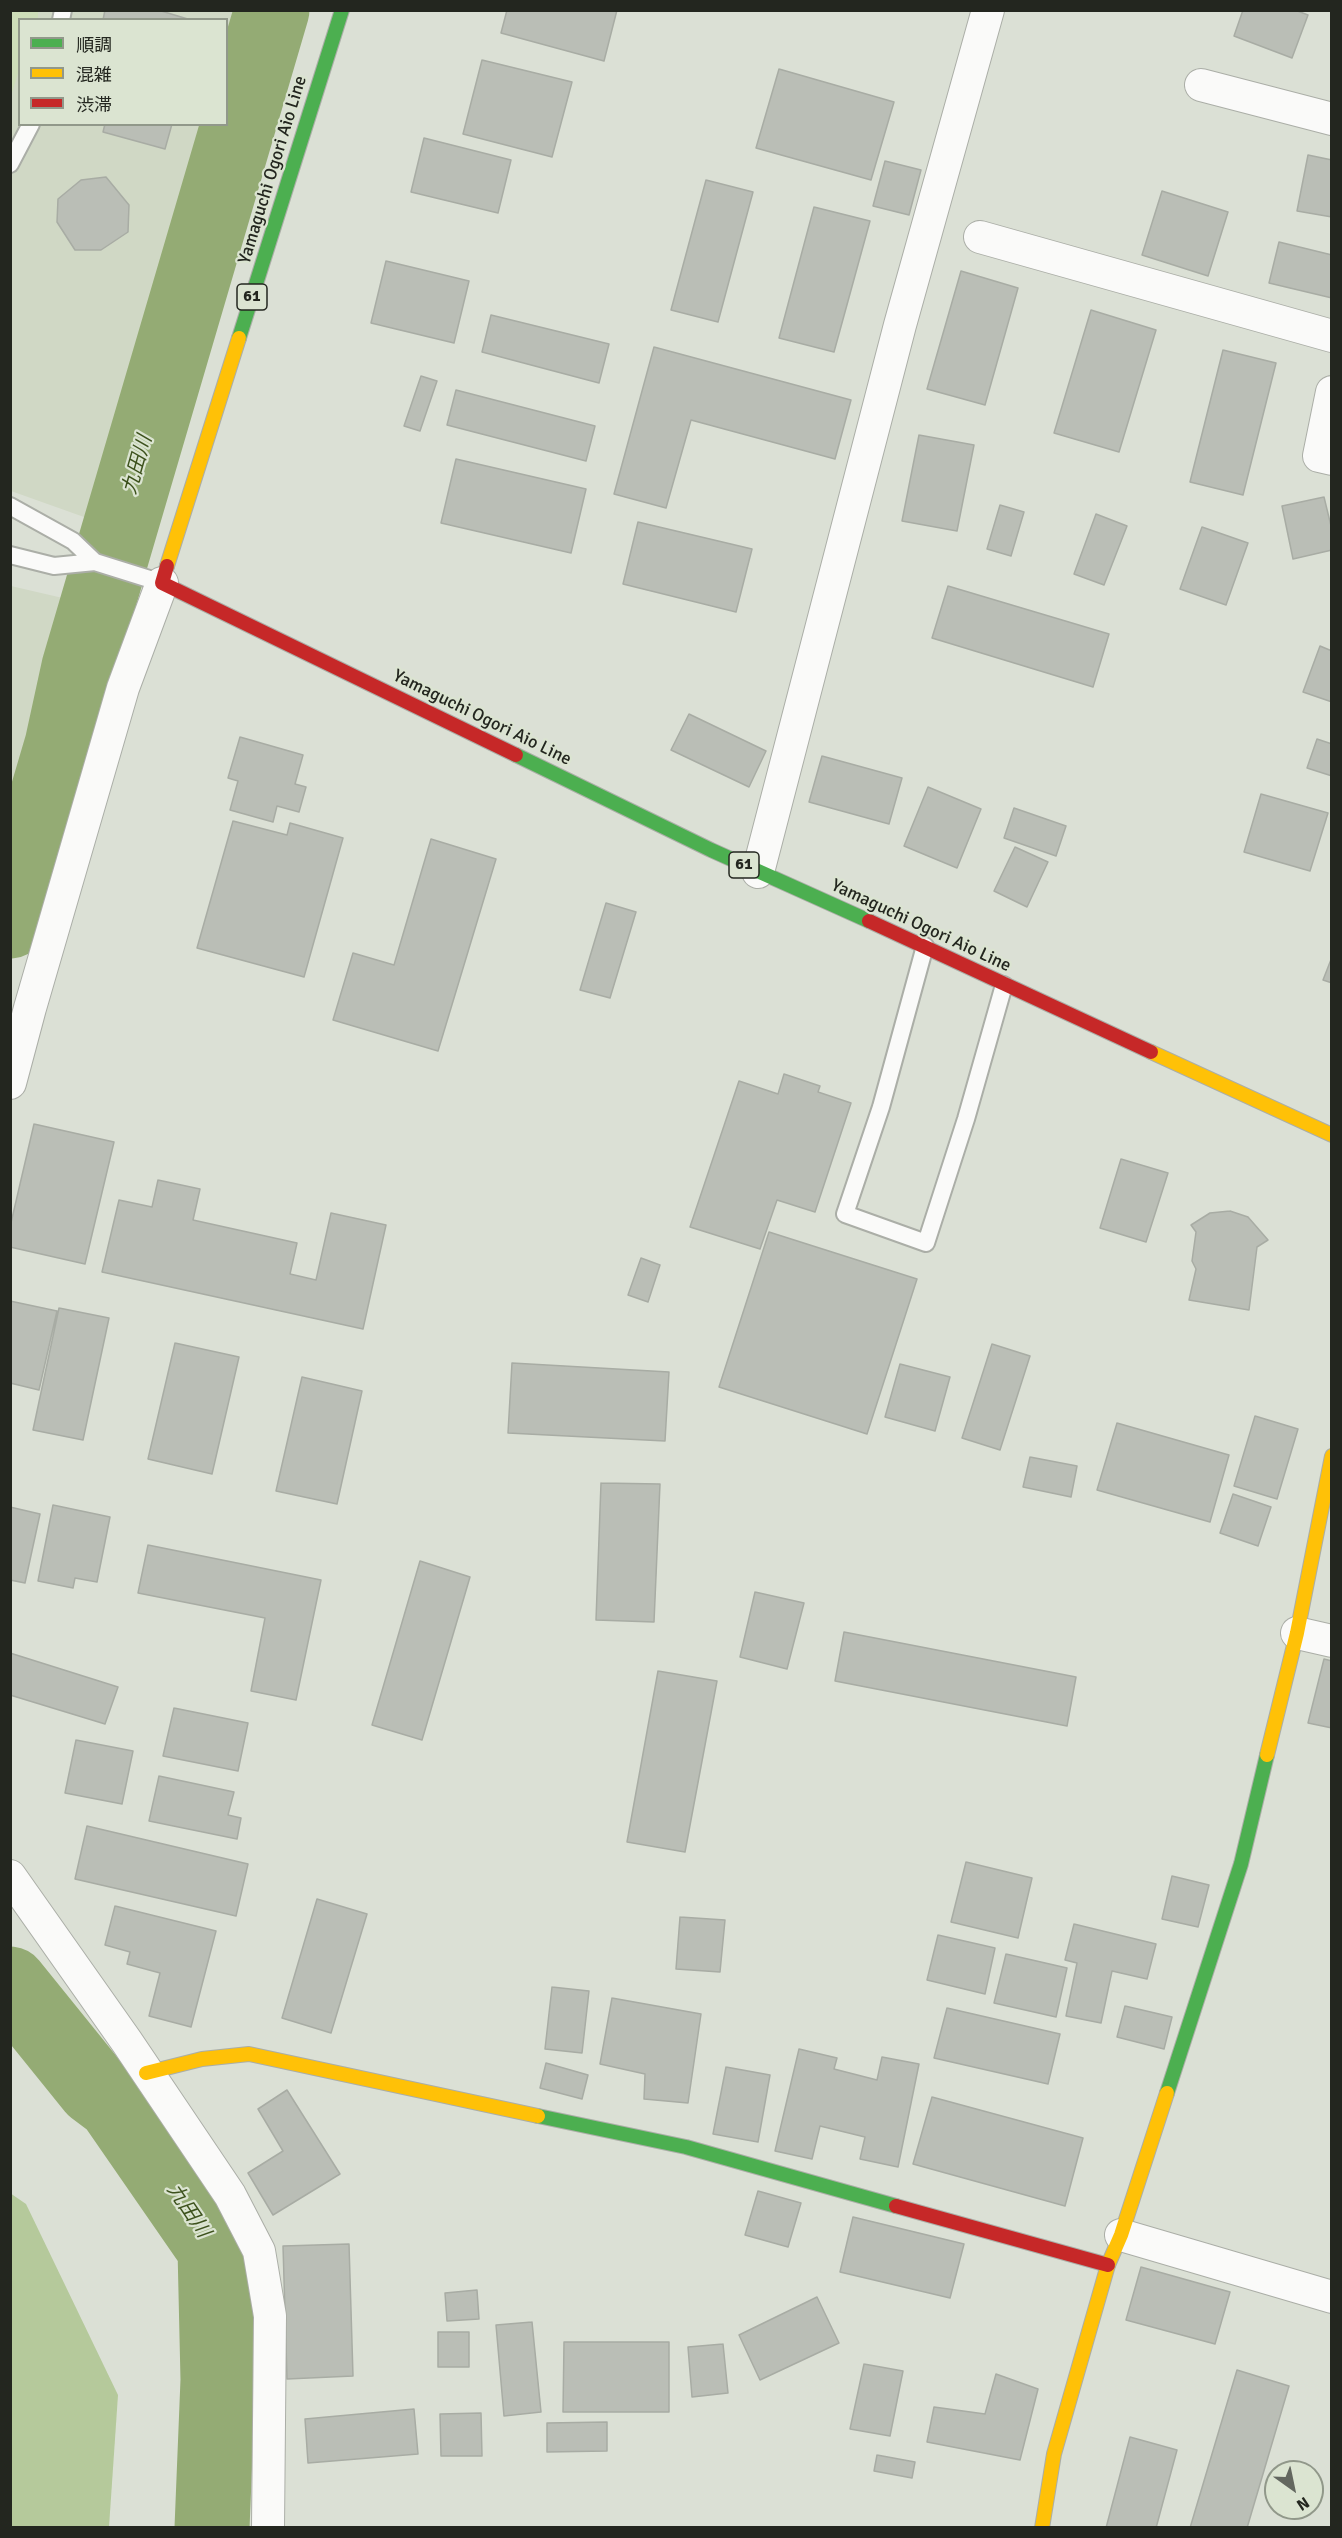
<!DOCTYPE html>
<meta charset="utf-8">
<style>
body{margin:0}
#map{position:relative;width:1342px;height:2538px;overflow:hidden;background:#dbe0d5;font-family:Signika,"Noto Sans JP",sans-serif}
canvas{display:block}
.frame{position:absolute;inset:0;border:12px solid #23261f;pointer-events:none}
.legend{position:absolute;left:18px;top:18px;width:210px;height:108px;box-sizing:border-box;background:#dbe4d1;border:2px solid #91988a;margin:0;padding:8px 10px;list-style:none;font-size:18px;color:#23261f}
.legend li{display:flex;align-items:center;gap:12px;height:30px}
.legend b{width:30px;border:2px solid #91988a}
.north{position:absolute;left:1264px;top:2460px;width:60px;height:60px;box-sizing:border-box;background:#dbe4d1;border:2px solid #91988a;border-radius:50%;rotate:147deg;font-size:16px;font-weight:700;line-height:24px;text-align:center;color:#23261f}
.north::after{content:'';display:block;margin:auto;width:21px;height:27px;background:#63675f;clip-path:polygon(50% 0,100% 100%,50% 72%,0 100%)}
</style>
<div id="map">
<canvas width="1342" height="2538"></canvas>
<div class="frame"></div>
<ul class="legend">
<li><b style="height:8px;background:#4caf50"></b>順調</li>
<li><b style="height:8px;background:#ffc107"></b>混雑</li>
<li><b style="height:8px;background:#c62828"></b>渋滞</li>
</ul>
<div class="north">N</div>
</div>
<script>
const context = document.querySelector('canvas').getContext('2d');
context.lineJoin = 'round';
function fill(path, color) { context.fillStyle = color; context.fill(path, 'evenodd'); }
const shape = rows => new Path2D(rows.map(r => 'M' + r).join(''));
function stroke(path, color, width, dash) { context.strokeStyle = color; context.lineWidth = width; context.lineCap = dash ? 'butt' : 'round'; context.setLineDash(dash || []); context.stroke(path); }
function drawText(font, color, halo, rows, align = 'center') {
  context.font = font + ' Signika,"Noto Sans JP",sans-serif'; context.lineWidth = 4.5; context.setLineDash([]); context.textBaseline = 'middle'; context.strokeStyle = halo; context.fillStyle = color; for (const [text, x, y, turn = 0] of rows) {
    context.save(); context.translate(x, y); context.rotate((+turn || 0) * Math.PI / 180); context.textAlign = isNaN(turn) ? turn : align; if (halo) context.strokeText(text, 0, 0); context.fillText(text, 0, 0); context.restore();
  }
}
const built = shape([
 [10,11,248,11,227,83,226,20,20,20,20,124,214,125,98,522,11,491],
 [11,586,67,599,11,798,10,586]
]);
const green = shape([
 [11,10,38,11,38,18,37,19,20,20,19,70,11,96]
]);
const forest = shape([
 [10,2193,26,2204,118,2395,109,2527,11,2527]
]);
const river = shape([
 [10,921,62,745,79,667,272,10],
 [10,1984,94,2088,114,2103,215,2249,218,2380,212,2528]
]);
const building = shape([
 [105,10,158,10,191,20,103,20,105,10],
 [507,10,617,10,604,61,501,33,507,10],
 [1243,10,1295,10,1308,15,1292,58,1234,36,1243,10],
 [482,60,572,82,552,157,463,134,482,60],
 [779,69,894,102,871,180,756,148,779,69],
 [105,124,172,124,165,149,103,132,105,124],
 [424,138,511,160,498,213,411,192,424,138],
 [1308,155,1332,160,1332,217,1297,211,1308,155],
 [885,161,921,170,909,215,873,206,885,161],
 [106,177,129,205,128,232,101,250,75,250,57,222,58,199,81,180,106,177],
 [706,180,753,192,718,322,671,310,706,180],
 [1162,191,1228,212,1208,276,1142,255,1162,191],
 [814,207,870,221,834,352,779,338,814,207],
 [1279,242,1332,255,1332,298,1269,283,1279,242],
 [386,261,469,281,454,343,371,323,386,261],
 [961,271,1018,288,985,405,927,389,961,271],
 [1091,310,1156,330,1119,452,1054,433,1091,310],
 [491,315,609,344,599,383,482,352,491,315],
 [654,347,851,400,835,459,691,420,666,508,614,494,654,347],
 [1223,350,1276,363,1243,495,1190,482,1223,350],
 [421,376,437,381,420,431,404,426,421,376],
 [456,390,595,426,586,461,447,425,456,390],
 [919,435,974,445,957,531,902,521,919,435],
 [456,459,586,489,571,553,441,523,456,459],
 [1324,497,1332,530,1332,550,1293,559,1282,506,1324,497],
 [1000,505,1024,512,1011,556,987,549,1000,505],
 [1096,514,1127,526,1104,585,1074,574,1096,514],
 [638,522,752,549,736,612,623,584,638,522],
 [1202,527,1248,543,1226,605,1180,589,1202,527],
 [948,586,1109,634,1093,687,932,638,948,586],
 [1320,646,1332,651,1332,702,1303,692,1320,646],
 [689,714,766,751,749,787,671,750,689,714],
 [240,737,303,755,295,784,306,787,299,812,277,806,273,822,230,810,238,781,228,778,240,737],
 [1317,739,1332,744,1332,776,1307,768,1317,739],
 [822,756,902,778,889,824,809,802,822,756],
 [928,787,981,809,957,868,904,846,928,787],
 [1261,794,1328,813,1310,871,1244,852,1261,794],
 [1014,808,1066,826,1056,856,1004,838,1014,808],
 [233,821,287,835,290,823,343,838,304,977,197,948,233,821],
 [431,839,496,859,438,1051,333,1020,353,953,394,965,431,839],
 [1015,847,1048,862,1027,907,994,891,1015,847],
 [606,903,636,912,610,998,580,990,606,903],
 [1332,957,1332,983,1323,980,1332,957],
 [784,1074,820,1086,818,1092,851,1103,815,1212,777,1200,760,1249,690,1227,739,1081,778,1094,784,1074],
 [34,1124,114,1142,85,1264,10,1247,10,1227,34,1124],
 [1121,1159,1168,1173,1146,1242,1100,1228,1121,1159],
 [158,1180,200,1189,193,1220,297,1243,290,1274,316,1280,331,1213,386,1225,363,1329,102,1272,119,1200,152,1207,158,1180],
 [1230,1211,1248,1217,1268,1240,1257,1247,1249,1310,1189,1300,1196,1269,1192,1261,1196,1232,1191,1225,1210,1213,1230,1211],
 [769,1232,917,1279,867,1434,719,1387,769,1232],
 [641,1258,660,1265,648,1302,628,1295,641,1258],
 [10,1301,57,1311,39,1390,10,1383,10,1301],
 [59,1308,109,1318,83,1440,33,1430,59,1308],
 [175,1343,239,1357,212,1474,148,1459,175,1343],
 [992,1344,1030,1356,1000,1450,962,1438,992,1344],
 [512,1363,669,1372,665,1441,508,1433,512,1363],
 [900,1364,950,1377,935,1431,885,1417,900,1364],
 [302,1377,362,1391,337,1504,276,1491,302,1377],
 [1255,1416,1298,1429,1277,1499,1234,1486,1255,1416],
 [1117,1423,1229,1455,1210,1522,1097,1490,1117,1423],
 [1030,1457,1077,1466,1071,1497,1023,1487,1030,1457],
 [601,1483,660,1484,654,1622,596,1620,601,1483],
 [1233,1494,1271,1507,1258,1546,1220,1533,1233,1494],
 [53,1505,110,1517,97,1582,75,1578,73,1588,38,1581,53,1505],
 [10,1507,40,1514,25,1583,10,1580,10,1507],
 [148,1545,321,1580,296,1700,251,1691,265,1618,138,1593,148,1545],
 [420,1561,470,1577,422,1740,372,1725,420,1561],
 [755,1592,804,1603,787,1669,740,1657,755,1592],
 [844,1632,1076,1677,1067,1726,835,1681,844,1632],
 [10,1653,118,1687,105,1724,10,1695,10,1653],
 [1324,1659,1332,1661,1332,1728,1308,1723,1324,1659],
 [658,1671,717,1681,685,1852,627,1842,658,1671],
 [174,1708,248,1723,238,1771,163,1756,174,1708],
 [76,1740,133,1751,122,1804,65,1793,76,1740],
 [159,1776,234,1792,228,1815,241,1818,237,1839,149,1821,159,1776],
 [87,1826,248,1864,236,1916,75,1879,87,1826],
 [966,1862,1032,1878,1018,1938,951,1922,966,1862],
 [1172,1876,1209,1885,1198,1927,1162,1919,1172,1876],
 [317,1899,367,1914,331,2033,282,2018,317,1899],
 [115,1906,216,1931,191,2027,149,2016,160,1973,127,1964,130,1952,105,1945,115,1906],
 [680,1917,725,1920,720,1972,676,1969,680,1917],
 [1074,1924,1156,1944,1147,1979,1112,1971,1101,2023,1066,2016,1077,1963,1065,1960,1074,1924],
 [938,1935,995,1948,985,1994,927,1980,938,1935],
 [1006,1954,1067,1968,1056,2017,994,2003,1006,1954],
 [552,1987,589,1991,582,2053,545,2049,552,1987],
 [612,1998,701,2014,688,2103,644,2099,645,2074,600,2064,612,1998],
 [1125,2006,1172,2017,1164,2049,1117,2037,1125,2006],
 [947,2008,1060,2034,1048,2084,934,2058,947,2008],
 [799,2049,837,2058,834,2069,877,2080,882,2057,919,2064,898,2167,860,2159,865,2137,820,2126,812,2159,775,2151,799,2049],
 [546,2063,588,2075,582,2099,540,2088,546,2063],
 [726,2067,770,2075,758,2142,713,2134,726,2067],
 [287,2090,340,2174,273,2215,248,2173,283,2151,258,2109,287,2090],
 [932,2097,1083,2138,1065,2206,913,2164,932,2097],
 [758,2191,801,2203,788,2247,745,2235,758,2191],
 [853,2217,964,2244,950,2298,840,2272,853,2217],
 [349,2244,353,2376,287,2379,283,2246,349,2244],
 [1141,2267,1230,2292,1215,2344,1126,2320,1141,2267],
 [477,2290,479,2319,447,2321,445,2293,477,2290],
 [817,2297,839,2343,760,2380,739,2335,817,2297],
 [532,2322,541,2412,504,2416,496,2325,532,2322],
 [438,2332,469,2332,469,2367,438,2367,438,2332],
 [564,2342,669,2342,669,2412,563,2412,564,2342],
 [723,2344,728,2393,692,2397,688,2347,723,2344],
 [864,2364,903,2371,890,2436,850,2429,864,2364],
 [1237,2370,1289,2386,1247,2528,1190,2528,1237,2370],
 [996,2374,1038,2389,1020,2460,927,2442,934,2407,985,2414,996,2374],
 [414,2409,418,2454,308,2463,305,2419,414,2409],
 [481,2413,482,2456,441,2456,440,2414,481,2413],
 [607,2422,607,2451,547,2452,547,2423,607,2422],
 [1130,2437,1177,2450,1156,2528,1106,2528,1130,2437],
 [877,2455,915,2462,912,2478,874,2471,877,2455]
]);
const lane = shape([
 [61,20,63,10],
 [10,164,31,124],
 [10,506,73,541,95,562],
 [10,555,54,566,95,562,162,583],
 [925,946,881,1107,845,1214,926,1243,966,1119,1004,985]
]);
const street = shape([
 [1201,85,1332,119],
 [980,237,1332,336],
 [1332,392,1319,456,1332,459],
 [758,872,900,325,988,10],
 [10,1083,30,1008,123,688,162,583],
 [1297,1633,1332,1641],
 [10,1876,127,2042,230,2195,259,2251,270,2316,268,2528],
 [1121,2235,1332,2297]
]);
const fast = shape([
 [239,338,342,10],
 [516,755,711,850,869,921],
 [1167,2093,1241,1864,1267,1755],
 [538,2116,686,2147,896,2206]
]);
const slow = shape([
 [167,566,239,338],
 [1151,1052,1332,1135],
 [1267,1755,1297,1633,1332,1456],
 [146,2073,202,2059,249,2054,538,2116],
 [1042,2528,1054,2454,1108,2265,1121,2235,1167,2093]
]);
const jam = shape([
 [167,566,162,583,516,755],
 [869,921,1151,1052],
 [896,2206,1108,2265]
]);
const shields = [
 [252,297,30],
 [744,865,30]
];
const shieldNames = [
 ["61",252,297],
 ["61",744,865]
];
const streetNames = [
 ["Yamaguchi Ogori Aio Line",273,170,-73],
 ["Yamaguchi Ogori Aio Line",482,718,26],
 ["Yamaguchi Ogori Aio Line",921,926,25]
];
const waterNames = [
 ["九田川",138,465,-74],
 ["九田川",188,2211,56]
];
fill(built, '#d0d8c5');
fill(green, '#cdddb8');
fill(forest, '#b5c99b');
stroke(river, '#94ab74', 75);
fill(building, '#babeb6');
stroke(building, '#a8aca4', 1.5);
stroke(lane, '#abaea7', 20);
stroke(street, '#abaea7', 34);
stroke(fast, '#abaea7', 16);
stroke(slow, '#abaea7', 16);
stroke(jam, '#abaea7', 16);
stroke(lane, '#fafaf9', 16);
stroke(street, '#fafaf9', 32);
stroke(fast, '#4caf50', 14);
stroke(slow, '#ffc107', 14);
stroke(jam, '#c62828', 14);
for (const [x, y, w] of shields) { const box = new Path2D(); box.roundRect(x - w / 2, y - 13, w, 26, 4.5); context.fillStyle = '#dbe4d1'; context.fill(box); stroke(box, '#23261f', 1.5); }
drawText('bold 16px', '#23261f', null, shieldNames);
drawText('18px', '#23261f', '#dbe4d1', streetNames);
drawText('italic 20px', '#3d521d', '#dbe4d1', waterNames);
</script>
